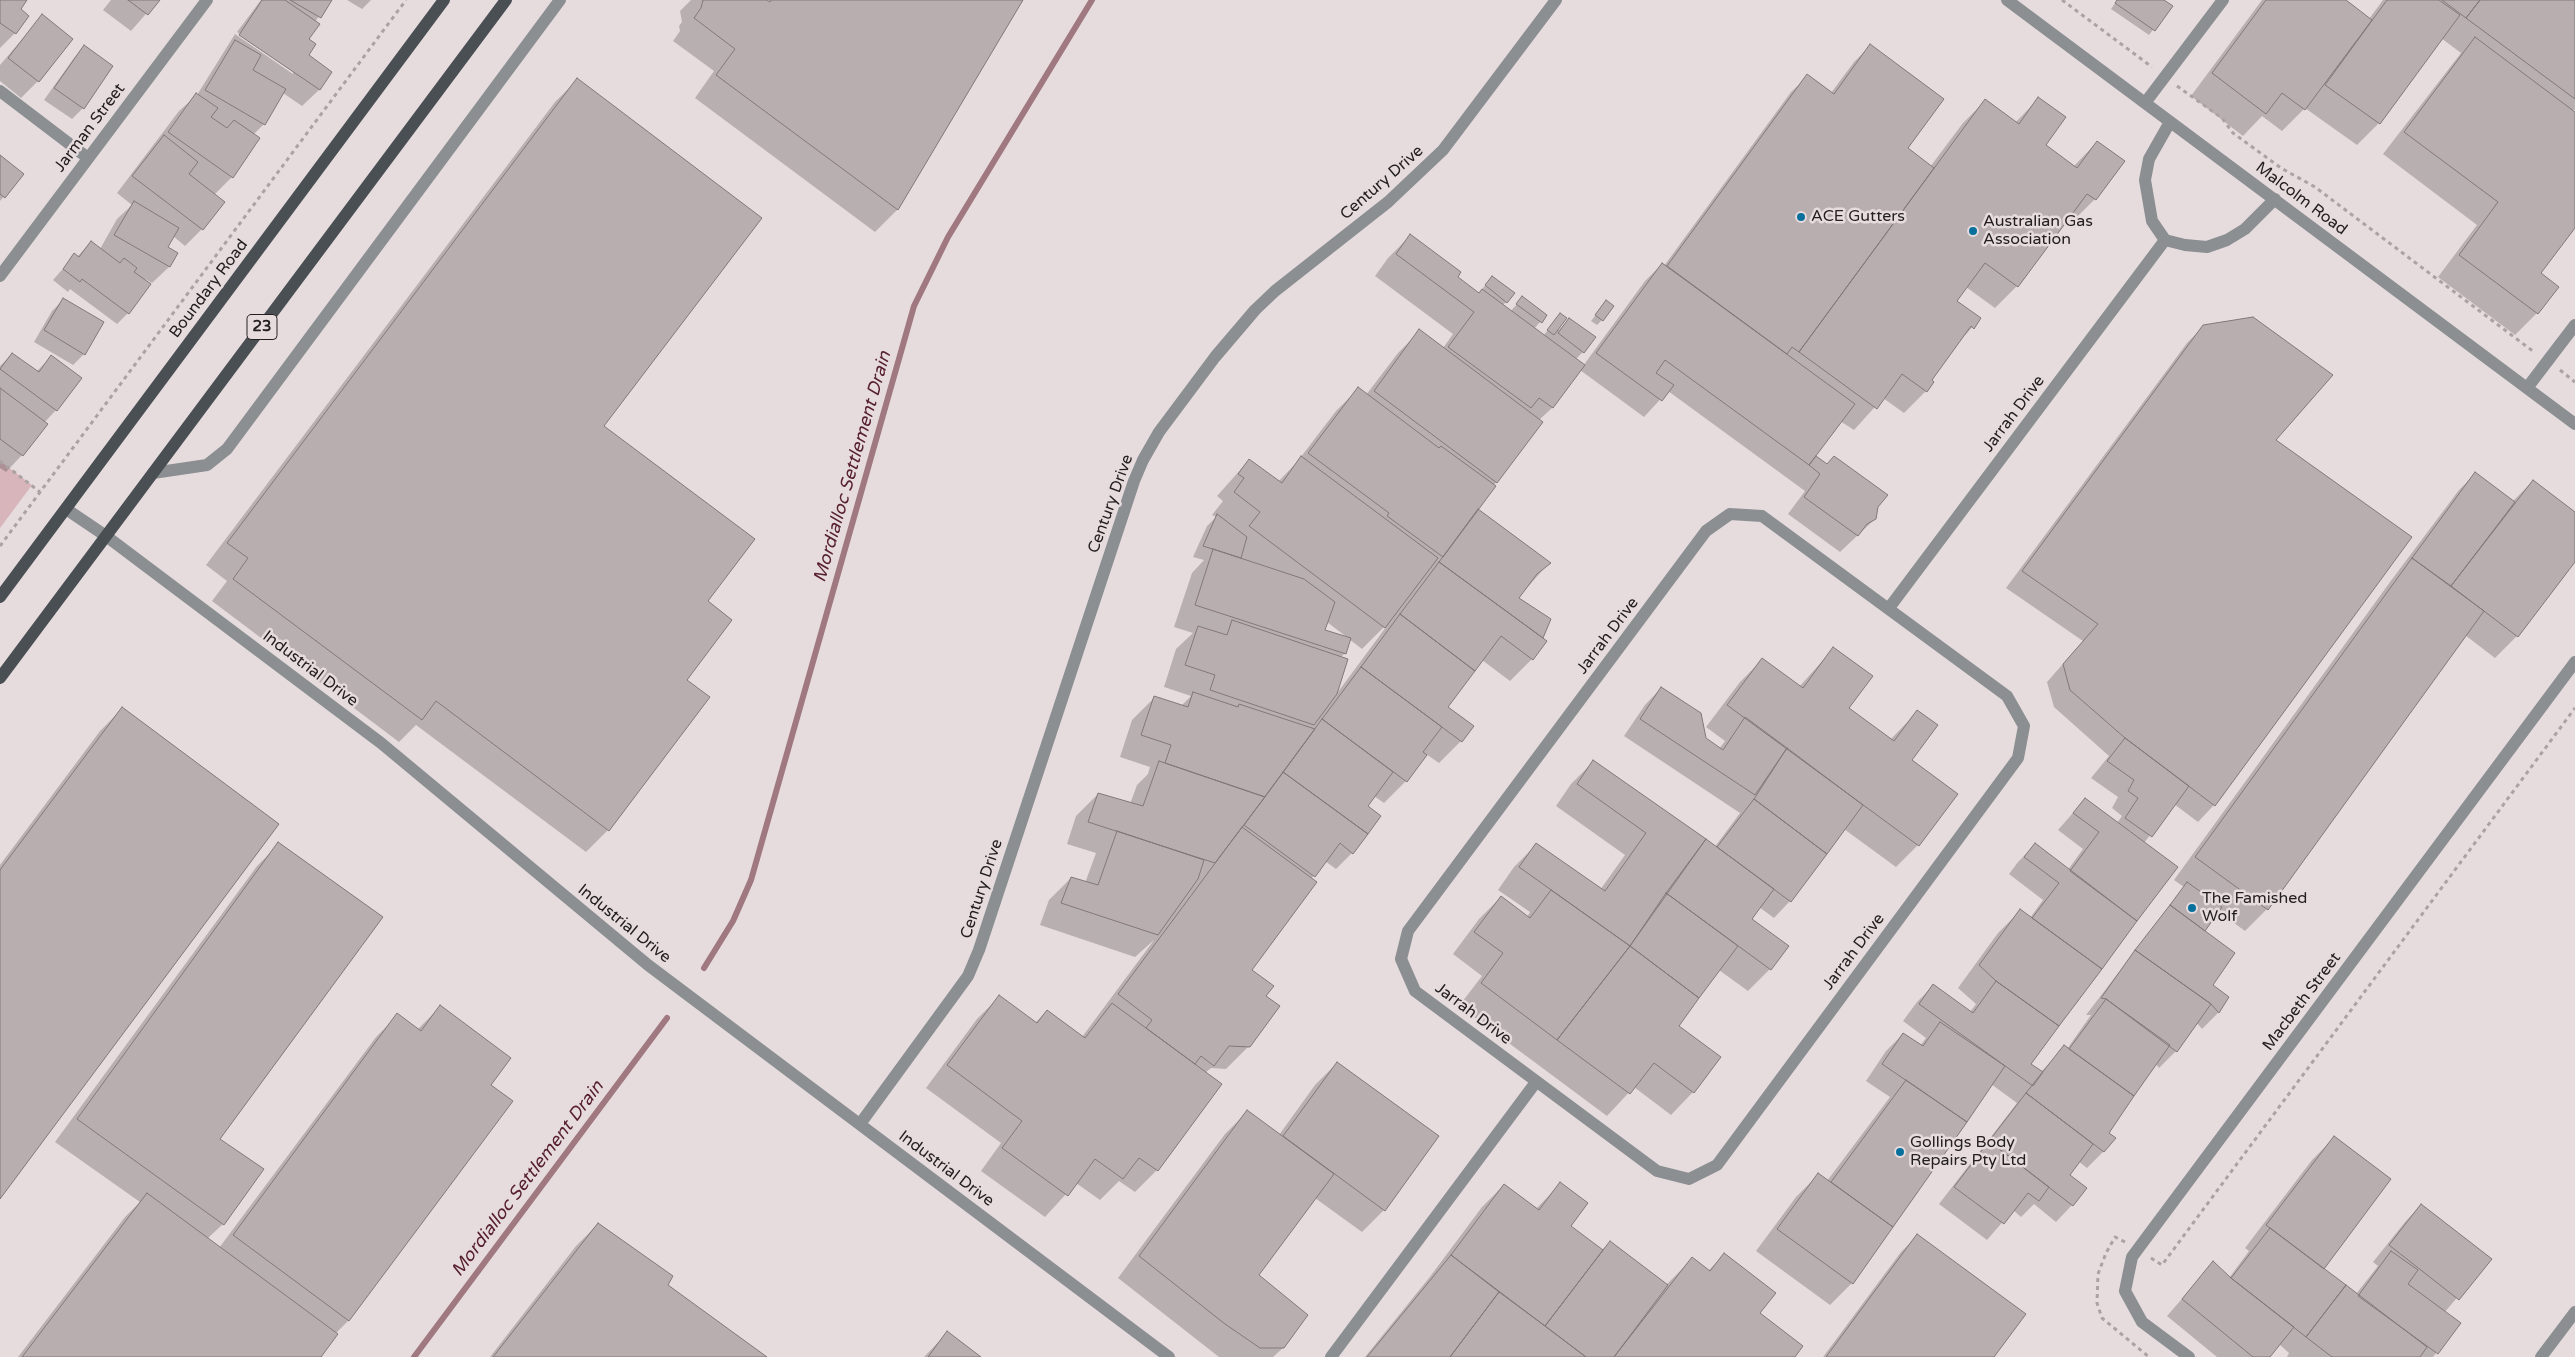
<!DOCTYPE html>
<style>
body{margin:0}
canvas{display:block;background:#e6dbdd}
</style>
<canvas width="2575" height="1357"></canvas>
<script>
const context = document.querySelector('canvas').getContext('2d');
context.lineJoin = 'round';
function fill(path, color) { context.fillStyle = color; context.fill(path, 'evenodd'); }
const shape = rows => new Path2D(rows.map(r => 'M' + r).join(''));
function stroke(path, color, width, dash) { context.strokeStyle = color; context.lineWidth = width; context.lineCap = dash ? 'butt' : 'round'; context.setLineDash(dash || []); context.stroke(path); }
function drawText(font, color, halo, rows, align = 'center') {
  context.font = font + ' "Varela Round",sans-serif'; context.lineWidth = 5; context.setLineDash([]); context.textBaseline = 'middle'; context.strokeStyle = halo; context.fillStyle = color; for (const [text, x, y, turn = 0] of rows) {
    context.save(); context.translate(x, y); context.rotate((+turn || 0) * Math.PI / 180); context.textAlign = isNaN(turn) ? turn : align; if (halo) context.strokeText(text, 0, 0); context.fillText(text, 0, 0); context.restore();
  }
}
const green = shape([
 [0,461,32,485,0,528]
]);
const shadow = shape([
 [0,0,26,0,19,10,15,33,0,48],
 [111,0,158,0,131,31,103,10],
 [261,0,330,0,315,22,308,39,307,55,331,72,319,90,302,106,283,93,264,124,253,135,232,177,214,195,202,229,185,246,173,236,166,247,176,253,169,267,152,283,145,279,128,313,117,324,70,289,68,292,53,280,75,255,77,257,91,242,100,249,117,219,132,205,117,193,179,111,197,95,235,34,293,74,293,71,237,32],
 [347,0,371,0,362,9],
 [691,0,1022,0,897,210,875,232,695,98,714,71,673,41,680,31,679,26,682,22,680,11],
 [2117,0,2162,0,2171,6,2149,35,2111,9],
 [2262,0,2344,0,2369,19,2383,0,2575,0,2575,109,2572,112,2575,114,2575,226,2539,274,2537,313,2515,335,2438,277,2477,225,2383,154,2461,53,2441,38,2379,123,2357,145,2305,108,2282,131,2262,116,2243,136,2191,96],
 [42,16,38,81,21,98,0,81,0,65],
 [1870,46,1906,149,1930,167,1963,123,1985,101,2015,123,2039,98,2044,146,2073,167,2097,142,2123,161,2095,199,2073,221,2068,218,2017,286,1995,308,1966,287,1956,301,1980,319,1954,347,1930,380,1926,391,1904,413,1883,398,1854,430,1840,421,1814,456,1877,507,1875,519,1840,552,1788,514,1805,491,1668,391,1644,417,1580,370,1552,408,1539,420,1477,510,1549,563,1518,598,1549,620,1532,659,1510,681,1482,660,1446,707,1461,741,1439,763,1426,754,1406,781,1384,803,1374,796,1366,806,1352,853,1336,869,1325,861,1311,879,1250,970,1264,996,1249,1046,1226,1069,1211,1068,1205,1073,1220,1085,1157,1170,1135,1192,1119,1181,1100,1200,1076,1183,1045,1217,981,1171,1001,1143,926,1088,977,1019,999,997,1035,1023,1047,1011,1082,1037,1154,940,1135,957,1040,925,1049,900,1071,878,1085,883,1096,853,1067,844,1076,816,1098,794,1130,804,1137,785,1148,774,1150,767,1120,757,1132,720,1154,698,1181,706,1191,696,1164,687,1176,649,1193,633,1174,627,1192,573,1204,560,1193,557,1207,526,1216,517,1212,515,1223,501,1217,496,1249,460,1278,482,1297,462,1336,411,1358,389,1366,395,1398,353,1420,331,1443,348,1453,334,1375,276,1388,258,1410,236,1456,277,1478,294,1487,283,1506,302,1502,306,1510,312,1522,298,1546,315,1534,329,1543,336,1560,315,1559,330,1569,319,1583,352,1575,360,1583,366,1645,281,1662,264,1664,266,1791,92,1808,76,1831,93,1854,62],
 [1327,622,1348,638,1324,631],
 [1385,626,1386,627,1335,696,1340,658,1345,653,1349,639,1362,649],
 [84,47,83,108,72,119,44,100,74,58],
 [577,80,603,426,706,602,685,680,708,697,608,830,586,852,416,725,399,742,212,601,227,581,206,565,555,102],
 [0,156,22,174,0,201],
 [63,300,84,354,73,365,34,342,52,311],
 [1602,307,1602,320,1597,325,1591,321],
 [2204,326,2275,441,2214,805,2198,822,2174,804,2144,843,2030,1064,2041,1072,2065,1047,2067,1049,2091,1015,2086,1015,2184,887,2174,880,2390,582,2459,490,2475,474,2512,502,2533,481,2575,513,2575,560,2517,636,2495,658,2465,635,2267,909,2245,931,2218,911,2203,931,2212,986,2228,997,2218,1013,2202,1029,2196,1022,2176,1051,2159,1068,2156,1064,2107,1133,2104,1151,2087,1168,2078,1161,2068,1175,2072,1205,2056,1222,2034,1204,2021,1217,2013,1210,1987,1240,1939,1204,2017,1103,1991,1084,1852,1283,1830,1305,1756,1251,1796,1197,1818,1175,1827,1181,1890,1097,1866,1081,1886,1051,1903,1034,1920,1046,1926,1038,1903,1021,1917,1002,1933,986,1970,1012,1976,1004,1958,988,1998,933,2020,911,2030,918,2043,900,2009,874,2018,862,2035,845,2067,871,2083,849,2058,830,2085,799,2117,823,2122,816,2112,808,2118,797,2091,778,2109,756,2054,707,2047,682,2083,641,2006,588,2187,343],
 [12,354,36,372,51,357,56,410,44,423,46,424,22,455,6,472,0,468,0,366],
 [1833,649,1847,708,1890,740,1917,712,1910,760,1918,845,1896,867,1844,829,1790,901,1774,918,1759,907,1751,919,1770,969,1748,991,1719,970,1677,1026,1719,1057,1693,1092,1671,1115,1634,1087,1607,1116,1459,1006,1482,976,1453,954,1479,919,1501,897,1527,917,1530,912,1498,890,1514,867,1536,845,1600,890,1625,855,1556,806,1571,784,1593,762,1714,848,1740,813,1624,736,1645,705,1661,688,1705,739,1719,749,1725,741,1706,727,1740,682,1762,660,1799,687],
 [122,709,0,1197,0,865,100,731],
 [279,844,218,1139,223,1224,207,1239,219,1248,376,1037,398,1015,417,1030,440,1007,489,1086,349,1320,335,1334,320,1357,18,1357,125,1217,140,1202,55,1142,257,866],
 [1337,1063,1384,1210,1362,1232,1315,1198,1257,1275,1283,1348,1273,1357,1219,1357,1118,1278,1225,1134,1247,1112,1279,1135,1315,1085],
 [2334,1138,2322,1269,2356,1294,2378,1266,2373,1262,2405,1222,2421,1205,2490,1259,2444,1313,2459,1323,2433,1357,2287,1357,2289,1353,2279,1344,2268,1357,2217,1357,2167,1316,2213,1263,2229,1278,2249,1251,2245,1248,2312,1160],
 [1560,1184,1569,1226,1601,1251,1610,1242,1666,1285,1692,1259,1708,1271,1724,1255,1758,1313,1793,1357,1365,1357,1429,1278,1482,1207,1504,1185,1536,1209],
 [598,1224,666,1286,765,1357,490,1357,576,1246],
 [1917,1236,1993,1357,1823,1357,1901,1252],
 [947,1333,979,1357,924,1357]
]);
const stream = shape([
 [704,968,733,921,751,880,914,306,948,237,1092,0],
 [414,1357,667,1018]
]);
const building = shape([
 [0,0,27,0,21,9,29,16,16,34,0,23,0,0],
 [128,0,160,0,148,15,128,0],
 [262,0,285,0,320,24,309,39,316,44,309,55,332,72,320,90,239,35,262,0],
 [290,0,332,0,321,18,290,0],
 [703,0,767,0,770,2,771,0,1023,0,898,210,716,75,735,49,694,18,701,8,703,0],
 [2117,0,2164,0,2173,6,2155,31,2115,3,2117,0],
 [2266,0,2346,0,2372,20,2305,110,2282,93,2266,114,2212,73,2266,0],
 [2387,0,2439,0,2460,15,2380,124,2325,85,2387,0],
 [2442,0,2480,0,2466,18,2442,0],
 [2480,0,2575,0,2575,99,2466,18,2480,0],
 [42,14,73,39,39,82,8,58,42,14],
 [2475,37,2575,112,2575,228,2541,273,2559,287,2538,314,2459,255,2498,202,2404,132,2475,37],
 [235,40,261,55,253,70,286,89,265,125,205,90,235,40],
 [1870,44,1944,99,1908,148,1934,168,1799,352,1792,347,1787,354,1667,266,1807,74,1834,94,1870,44],
 [84,45,113,66,84,109,54,88,84,45],
 [577,78,762,218,604,426,755,539,708,601,732,620,687,680,710,697,609,831,436,701,422,720,233,579,248,558,227,543,577,78],
 [196,93,218,108,211,117,227,128,234,120,260,138,233,178,168,132,196,93],
 [2038,97,2066,117,2046,145,2077,168,2097,141,2125,161,2096,200,2087,194,2018,287,1985,263,1957,301,1981,318,1974,329,1971,326,1932,380,1934,382,1927,392,1902,374,1877,409,1799,352,1985,99,2019,124,2038,97],
 [164,135,198,162,189,174,225,202,203,230,132,176,164,135],
 [0,155,24,174,5,198,0,194,0,155],
 [134,201,179,228,168,247,178,253,170,267,114,235,134,201],
 [1410,234,1461,272,1458,277,1479,293,1482,289,1585,365,1553,408,1539,398,1531,408,1448,347,1474,312,1396,254,1410,234],
 [91,241,120,263,124,258,137,268,134,272,151,284,129,314,82,279,80,282,63,269,74,253,79,257,91,241],
 [1662,263,1855,404,1809,465,1665,360,1656,373,1674,385,1662,401,1596,353,1662,263],
 [1492,276,1515,293,1507,303,1485,285,1492,276],
 [1522,296,1547,315,1542,323,1516,304,1522,296],
 [63,298,104,322,85,355,44,330,63,298],
 [1606,300,1614,306,1603,321,1595,315,1606,300],
 [1560,313,1567,318,1554,335,1547,330,1560,313],
 [2253,317,2333,375,2276,440,2412,537,2215,806,2125,738,2070,690,2063,664,2098,624,2022,571,2203,325,2253,317],
 [1569,318,1596,337,1584,353,1558,333,1569,318],
 [1419,329,1543,422,1497,483,1374,391,1419,329],
 [12,353,39,372,51,355,82,378,57,411,0,369,12,353],
 [1358,387,1439,448,1441,446,1496,486,1443,557,1387,516,1389,513,1308,453,1358,387],
 [0,388,48,424,23,456,0,439,0,388],
 [1301,456,1438,558,1385,628,1249,526,1260,512,1234,492,1244,478,1238,474,1249,459,1282,483,1301,456],
 [1816,456,1827,464,1834,456,1888,495,1878,507,1876,519,1867,524,1858,536,1804,497,1820,474,1809,465,1816,456],
 [2475,472,2515,502,2451,586,2412,558,2475,472],
 [2533,480,2575,512,2575,562,2518,637,2451,586,2533,480],
 [1478,509,1551,563,1537,574,1519,598,1551,619,1543,638,1439,562,1478,509],
 [1217,514,1247,537,1241,558,1203,546,1217,514],
 [1213,549,1304,579,1335,602,1325,630,1351,638,1346,654,1195,605,1213,549],
 [2412,558,2484,611,2268,910,2195,857,2412,558],
 [1439,562,1547,641,1533,660,1501,636,1475,671,1400,614,1439,562],
 [1400,614,1475,671,1448,707,1474,726,1462,742,1361,667,1400,614],
 [1232,620,1348,659,1337,694,1314,725,1210,690,1215,675,1185,665,1198,626,1227,635,1232,620],
 [1833,647,1873,676,1849,708,1894,741,1917,710,1938,725,1912,760,1958,794,1919,846,1727,705,1762,658,1803,688,1833,647],
 [1361,667,1442,727,1423,752,1427,755,1407,782,1322,719,1361,667],
 [1661,687,1701,713,1706,738,1723,750,1745,717,1787,748,1755,795,1640,719,1661,687],
 [1193,692,1238,707,1239,704,1315,729,1265,797,1165,763,1171,745,1141,735,1154,696,1188,707,1193,692],
 [122,707,279,824,0,1199,0,870,122,707],
 [1322,719,1393,772,1368,806,1381,816,1368,834,1283,772,1322,719],
 [2125,738,2189,786,2152,837,2125,818,2138,798,2128,791,2134,780,2107,761,2125,738],
 [1787,748,1863,805,1827,854,1754,799,1787,748],
 [1593,760,1706,839,1630,946,1519,867,1536,843,1605,891,1646,833,1577,784,1593,760],
 [1159,761,1265,797,1215,863,1088,822,1098,793,1143,806,1159,761],
 [1283,772,1368,834,1353,854,1340,843,1315,877,1244,825,1283,772],
 [2085,798,2178,867,2137,921,2070,871,2099,832,2073,813,2085,798],
 [1754,799,1827,854,1791,902,1717,847,1754,799],
 [1242,827,1317,882,1252,970,1274,986,1266,996,1280,1006,1250,1047,1229,1046,1214,1066,1201,1056,1195,1064,1146,1028,1152,1020,1118,994,1242,827],
 [1117,831,1204,860,1198,879,1158,935,1061,903,1071,877,1098,885,1117,831],
 [1706,839,1774,889,1752,919,1789,946,1771,970,1666,893,1706,839],
 [278,842,383,917,220,1139,264,1169,224,1225,77,1119,278,842],
 [2035,843,2137,921,2102,969,2032,918,2059,883,2024,857,2035,843],
 [2187,882,2222,907,2205,931,2170,905,2187,882],
 [1551,890,1630,946,1557,1040,1481,983,1503,953,1474,932,1501,896,1530,918,1551,890],
 [1666,893,1738,946,1699,998,1630,946,1666,893],
 [2170,905,2235,953,2213,985,2229,997,2219,1013,2211,1004,2135,950,2170,905],
 [2020,909,2102,969,2059,1026,1996,981,1979,965,2020,909],
 [1630,946,1699,998,1679,1026,1721,1057,1694,1093,1654,1063,1630,1094,1557,1040,1630,946],
 [2135,950,2211,1004,2177,1052,2106,999,2101,998,2135,950],
 [1996,981,2059,1026,2031,1064,2043,1072,2033,1086,1919,1004,1933,984,1973,1013,1996,981],
 [999,995,1037,1023,1047,1010,1085,1038,1112,1003,1222,1084,1158,1171,1139,1158,1123,1179,1095,1159,1068,1196,1002,1148,1022,1121,947,1065,999,995],
 [2106,999,2170,1045,2134,1096,2069,1049,2106,999],
 [440,1005,511,1058,491,1085,513,1101,349,1321,233,1235,397,1013,421,1031,440,1005],
 [1940,1022,2005,1066,1967,1122,1882,1064,1903,1033,1923,1046,1940,1022],
 [2064,1045,2134,1096,2109,1133,2116,1138,2104,1152,2026,1093,2064,1045],
 [1337,1062,1439,1136,1385,1211,1283,1136,1337,1062],
 [1906,1080,1967,1122,1893,1227,1831,1182,1906,1080],
 [2026,1093,2093,1144,2070,1175,2087,1188,2073,1206,1989,1141,2026,1093],
 [1247,1110,1334,1174,1259,1275,1308,1315,1284,1348,1260,1348,1225,1324,1139,1256,1247,1110],
 [2334,1136,2391,1179,2324,1269,2266,1225,2334,1136],
 [1989,1141,2049,1187,2039,1201,2028,1193,2004,1224,1954,1187,1989,1141],
 [1818,1173,1893,1227,1853,1284,1777,1229,1818,1173],
 [1560,1182,1588,1203,1571,1226,1603,1250,1545,1326,1451,1255,1504,1184,1539,1210,1560,1182],
 [147,1193,338,1334,321,1357,22,1357,147,1193],
 [2421,1204,2492,1259,2459,1300,2389,1245,2421,1204],
 [598,1223,673,1276,668,1285,767,1357,493,1357,598,1223],
 [2270,1228,2346,1285,2306,1337,2231,1278,2270,1228],
 [1917,1234,2026,1314,1994,1357,1826,1357,1917,1234],
 [1610,1241,1668,1285,1614,1357,1586,1357,1545,1326,1610,1241],
 [2391,1251,2418,1270,2408,1284,2461,1323,2438,1354,2358,1296,2391,1251],
 [1724,1253,1776,1293,1760,1313,1803,1346,1795,1357,1614,1357,1692,1257,1710,1271,1724,1253],
 [1451,1255,1499,1292,1450,1357,1367,1357,1451,1255],
 [2213,1261,2231,1278,2294,1327,2270,1357,2253,1357,2182,1299,2213,1261],
 [2346,1285,2427,1347,2420,1357,2332,1357,2306,1337,2346,1285],
 [1499,1292,1545,1326,1586,1357,1450,1357,1499,1292],
 [947,1331,981,1357,928,1357,947,1331]
]);
const path = shape([
 [2062,0,2152,67],
 [2177,86,2222,118,2233,133,2281,168,2315,187,2534,352],
 [2560,370,2575,382],
 [0,461,40,492],
 [0,546,406,0],
 [2125,1242,2115,1237,2106,1253,2098,1274,2097,1303,2102,1318,2149,1357],
 [2151,1258,2162,1265,2575,708]
]);
const minor = shape([
 [2007,0,2575,424],
 [0,91,88,158],
 [2145,103,2223,0],
 [2170,122,2149,159,2145,180,2152,221,2165,240,2185,245,2207,247,2227,240,2245,229,2275,199],
 [0,276,207,0],
 [2527,388,2575,325],
 [153,473,207,465,227,449,560,0],
 [66,509,106,536,381,743,648,965,1169,1357],
 [1730,514,1762,516,2007,696,2024,726,2018,758,1717,1165,1689,1179,1657,1171,1415,991,1401,959,1408,931,1706,531,1730,514],
 [1889,608,2165,240],
 [860,1124,968,976,979,950,1134,481,1143,460,1159,432,1215,357,1255,310,1275,291,1388,202,1443,150,1556,0],
 [1331,1357,1536,1082],
 [2189,1357,2142,1322,2125,1291,2132,1257,2575,662],
 [2541,1357,2575,1312]
]);
const major = shape([
 [0,597,444,0],
 [0,678,506,0]
]);
const markers = [
 [1801,217,5,"#09709d"],
 [1973,231,5,"#09709d"],
 [2192,908,5,"#09709d"],
 [1900,1152,5,"#09709d"]
];
const shields = [
 [262,327,30]
];
const shieldNames = [
 ["23",262,327]
];
const streetNames = [
 ["Jarman Street",90,128,-53],
 ["Century Drive",1382,183,-41],
 ["Malcolm Road",2301,199,37],
 ["Boundary Road",209,289,-53],
 ["Jarrah Drive",2014,414,-53],
 ["Century Drive",1111,504,-70],
 ["Jarrah Drive",1608,636,-53],
 ["Industrial Drive",310,669,37],
 ["Century Drive",982,889,-72],
 ["Industrial Drive",624,924,39],
 ["Jarrah Drive",1854,952,-53],
 ["Macbeth Street",2302,1002,-53],
 ["Jarrah Drive",1473,1014,37],
 ["Industrial Drive",946,1169,37]
];
const poiNames = [
 ["ACE Gutters",1811,217],
 ["Australian Gas",1983,222],
 ["Association",1983,240],
 ["The Famished",2202,899],
 ["Wolf",2202,917],
 ["Gollings Body",1910,1143],
 ["Repairs Pty Ltd",1910,1161]
];
const waterNames = [
 ["Mordialloc Settlement Drain",853,467,-74],
 ["Mordialloc Settlement Drain",528,1179,-53]
];
fill(green, '#d8b5bb');
fill(shadow, '#0003');
stroke(stream, '#a0787f', 6);
fill(building, '#b9aeaf');
stroke(building, '#827879', 1);
stroke(path, '#aba2a4', 3, [4, 4]);
stroke(minor, '#8b8f92', 12);
stroke(major, '#494f53', 12);
for (const [x, y, r, color] of markers) { const dot = new Path2D(); dot.arc(x, y, r, 0, 2 * Math.PI); context.fillStyle = color; context.fill(dot); stroke(dot, '#e6dbdd', 2); }
for (const [x, y, w] of shields) { const box = new Path2D(); box.roundRect(x - w / 2, y - 12.5, w, 25, 4); context.fillStyle = '#e6dbdd'; context.fill(box); stroke(box, '#242020', 1); }
drawText('bold 15px', '#242020', null, shieldNames);
drawText('16px', '#242020', '#e6dbdd', streetNames);
drawText('16px', '#242020', '#e6dbdd', poiNames, 'left');
drawText('italic 18px', '#57212e', '#e6dbdd', waterNames);
</script>
